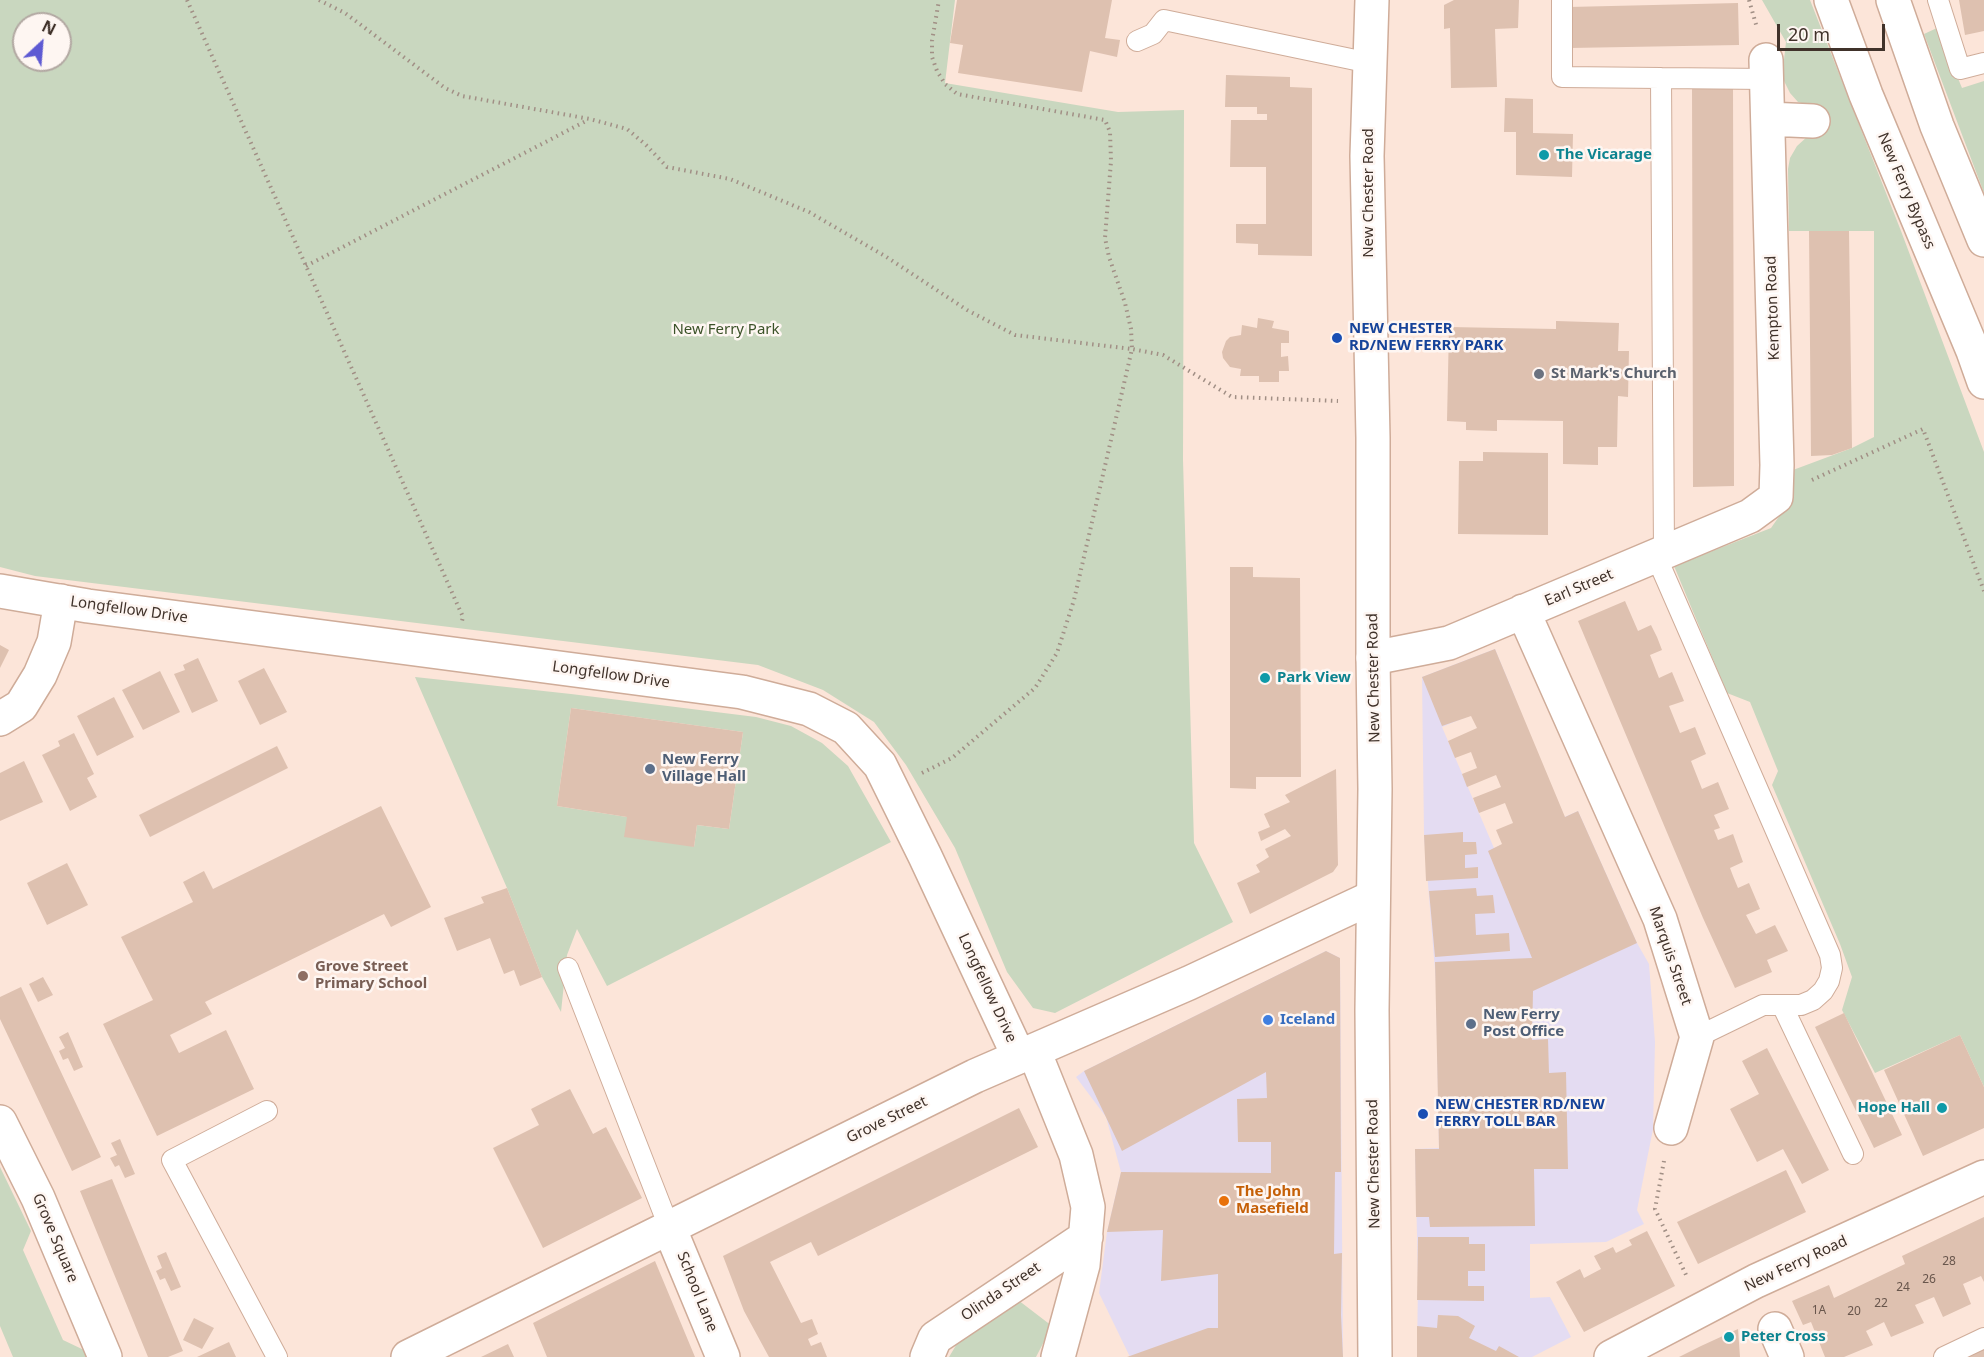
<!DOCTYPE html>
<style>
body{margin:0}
#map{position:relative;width:1984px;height:1357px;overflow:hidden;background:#fce5d9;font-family:"Noto Sans",sans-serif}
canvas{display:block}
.north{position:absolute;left:12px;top:12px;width:60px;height:60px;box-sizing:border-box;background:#fef6f2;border:2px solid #b2a8a2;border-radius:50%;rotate:26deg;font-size:16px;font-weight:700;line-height:24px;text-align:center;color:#40322a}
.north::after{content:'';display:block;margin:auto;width:21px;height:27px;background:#5e5ad3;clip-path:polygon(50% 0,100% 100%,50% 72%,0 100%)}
.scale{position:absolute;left:1777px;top:24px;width:108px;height:27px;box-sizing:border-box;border:3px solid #40322a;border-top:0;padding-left:8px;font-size:18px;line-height:21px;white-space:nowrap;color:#40322a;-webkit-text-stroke:4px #fef6f2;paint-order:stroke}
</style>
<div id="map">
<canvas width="1984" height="1357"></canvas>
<div class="north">N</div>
<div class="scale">20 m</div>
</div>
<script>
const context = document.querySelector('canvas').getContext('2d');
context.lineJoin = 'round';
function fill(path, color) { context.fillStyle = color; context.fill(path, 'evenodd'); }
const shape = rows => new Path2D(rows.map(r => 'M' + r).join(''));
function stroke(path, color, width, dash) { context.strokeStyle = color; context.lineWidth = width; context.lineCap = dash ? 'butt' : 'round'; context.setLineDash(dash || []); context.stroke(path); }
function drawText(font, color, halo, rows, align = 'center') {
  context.font = font + ' "Noto Sans",sans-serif'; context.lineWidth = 5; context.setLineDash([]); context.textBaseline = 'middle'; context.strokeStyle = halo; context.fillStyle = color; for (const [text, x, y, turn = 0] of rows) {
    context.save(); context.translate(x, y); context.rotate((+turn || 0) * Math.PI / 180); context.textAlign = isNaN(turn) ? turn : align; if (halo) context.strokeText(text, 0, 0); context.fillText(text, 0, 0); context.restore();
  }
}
const commercial = shape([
 [1495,649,1515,697,1442,727,1494,848,1578,811,1637,943,1649,964,1655,1042,1653,1129,1637,1210,1644,1224,1606,1242,1530,1244,1530,1298,1550,1297,1571,1337,1532,1357,1417,1357,1418,1279,1415,1149,1439,1148,1436,982,1424,835,1422,677],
 [1326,951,1340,958,1343,1357,1130,1357,1099,1293,1107,1232,1121,1172,1106,1117,1076,1077,1084,1071]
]);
const green = shape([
 [0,0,955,0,945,83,1118,112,1184,110,1183,460,1194,843,1233,922,1055,1013,1033,1008,1007,972,955,848,906,765,874,722,823,690,758,665,35,576,0,567],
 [24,24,60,24,60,60,24,60],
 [1762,0,1810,0,1901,231,1984,452,1984,1087,1960,1035,1875,1073,1842,1010,1852,977,1840,944,1772,785,1778,771,1750,702,1727,693,1674,566,1771,528,1785,508,1790,493,1793,470,1852,448,1874,437,1874,231,1789,231,1788,169,1790,158,1797,146,1808,136,1818,108,1798,102,1790,93,1782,77,1786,42],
 [1937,28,1962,88,1984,81,1984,193,1924,34],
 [415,677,571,694,756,717,791,726,822,743,848,766,891,842,607,986,577,929,567,955,561,1012,542,977,507,888],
 [571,708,743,732,729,829,697,825,694,847,627,817,557,806],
 [0,1167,31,1231,23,1250,63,1340,84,1350,87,1357,13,1357,0,1326],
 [1018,1300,1052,1326,1036,1357,949,1357,958,1342]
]);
const building = shape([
 [957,0,1112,0,1105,38,1120,40,1117,57,1090,51,1082,92,958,73,963,45,950,43],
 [1454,0,1519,0,1518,28,1495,29,1497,87,1451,88,1450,28,1444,29,1444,5],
 [1959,0,1984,0,1984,31,1965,35],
 [1738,3,1739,45,1570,48,1569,7],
 [1226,75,1290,77,1290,87,1312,88,1312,256,1258,255,1258,244,1236,243,1236,224,1266,224,1266,167,1230,167,1231,120,1267,120,1267,114,1257,114,1257,107,1225,107],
 [1692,85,1733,85,1734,486,1693,487],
 [1505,98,1533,99,1533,133,1573,134,1572,177,1516,175,1516,132,1504,132],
 [1809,231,1849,231,1852,448,1832,455,1811,456],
 [1258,318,1274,321,1272,328,1289,331,1289,343,1281,343,1281,357,1288,356,1289,371,1279,371,1279,382,1259,382,1259,376,1240,376,1241,369,1230,367,1223,358,1222,352,1226,341,1230,337,1241,335,1242,325,1257,328],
 [1556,321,1619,323,1618,351,1629,351,1628,397,1618,396,1617,447,1598,447,1598,465,1563,464,1563,421,1497,420,1497,431,1466,430,1466,422,1447,421,1449,327,1556,329],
 [1483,452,1548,453,1548,535,1458,534,1459,461,1483,461],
 [1230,567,1253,567,1253,577,1300,578,1301,777,1256,777,1256,789,1230,788],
 [1625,601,1638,631,1651,625,1657,637,1662,650,1650,655,1659,678,1672,672,1684,701,1669,706,1680,733,1695,727,1706,754,1691,761,1702,789,1718,782,1729,809,1714,815,1720,828,1714,830,1718,840,1733,834,1743,862,1730,868,1733,876,1738,888,1749,883,1760,909,1746,915,1756,934,1775,925,1788,951,1767,960,1772,972,1735,988,1703,918,1578,621],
 [0,645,9,650,0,668],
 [1495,649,1565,817,1578,811,1637,943,1533,991,1532,1040,1548,1039,1549,1073,1566,1072,1568,1169,1534,1169,1535,1226,1430,1227,1429,1217,1416,1217,1415,1149,1439,1149,1435,962,1532,958,1488,851,1502,844,1496,830,1513,823,1505,803,1479,813,1473,798,1501,787,1496,775,1467,787,1462,774,1477,768,1471,752,1455,758,1448,741,1477,728,1471,716,1442,726,1422,677],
 [198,658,218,701,192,713,174,674,185,670,183,665],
 [264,668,287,712,260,725,238,681],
 [160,671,180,712,143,730,122,690],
 [114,697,134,737,97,756,77,716],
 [571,708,743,732,729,829,697,825,694,847,624,837,627,817,557,806],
 [74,733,94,774,87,778,97,797,70,811,42,755,60,746,58,741],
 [277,746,288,768,150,837,139,815],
 [24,761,43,802,0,821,0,773],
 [1336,769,1338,865,1333,872,1250,914,1237,883,1260,872,1256,865,1269,857,1265,849,1291,836,1285,829,1261,841,1258,832,1270,827,1264,814,1290,802,1285,795],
 [381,806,431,907,391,927,384,914,205,1002,212,1014,170,1035,179,1053,226,1030,254,1089,157,1136,103,1024,153,1000,121,937,193,902,183,882,204,871,213,889],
 [1463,832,1463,842,1476,842,1477,854,1465,855,1465,868,1478,867,1478,878,1426,881,1424,835],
 [67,863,88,905,47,925,27,883],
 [507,888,542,977,520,986,514,970,504,974,490,938,457,951,444,918,484,903,481,897],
 [1476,888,1477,896,1493,895,1495,913,1475,914,1476,935,1509,933,1510,951,1435,957,1429,891],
 [1326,951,1340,958,1341,1172,1335,1172,1334,1254,1342,1253,1341,1315,1343,1357,1127,1357,1208,1328,1218,1328,1218,1274,1161,1281,1163,1230,1107,1232,1121,1172,1271,1173,1271,1142,1238,1142,1237,1099,1267,1098,1266,1072,1122,1151,1084,1071],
 [43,977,53,995,38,1002,29,984],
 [21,987,101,1157,72,1171,0,1019,0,997],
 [1844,1013,1902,1135,1874,1148,1815,1027],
 [68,1032,83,1067,74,1071,68,1058,63,1060,59,1051,65,1048,59,1037],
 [1960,1035,1984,1087,1984,1128,1923,1156,1884,1070],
 [1767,1048,1829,1170,1802,1184,1783,1149,1757,1162,1730,1109,1759,1094,1742,1061],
 [570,1089,593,1134,606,1127,642,1198,543,1248,493,1148,539,1125,531,1109],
 [1019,1108,1038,1147,818,1256,811,1242,770,1262,801,1323,812,1319,818,1334,808,1339,811,1346,821,1342,827,1357,769,1357,744,1311,723,1256],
 [120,1139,135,1174,125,1178,119,1165,115,1167,110,1158,117,1155,111,1143],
 [1786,1170,1806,1212,1698,1264,1677,1222],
 [112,1179,183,1351,168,1357,148,1357,80,1191],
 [1984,1217,1984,1282,1981,1276,1963,1284,1971,1304,1943,1317,1934,1297,1915,1305,1924,1323,1891,1337,1884,1322,1866,1331,1873,1345,1844,1357,1825,1357,1811,1322,1803,1325,1792,1301,1829,1285,1834,1298,1905,1264,1902,1256],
 [1647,1231,1675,1286,1584,1332,1556,1282,1580,1269,1584,1278,1601,1269,1594,1256,1613,1247,1616,1253,1632,1245,1629,1240],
 [1418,1237,1469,1237,1469,1244,1485,1244,1485,1271,1468,1271,1468,1286,1484,1286,1484,1301,1417,1300],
 [166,1252,181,1287,171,1291,165,1278,160,1280,156,1271,162,1268,157,1256],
 [655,1261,695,1357,547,1357,533,1323],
 [1438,1315,1458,1316,1475,1326,1469,1338,1496,1351,1499,1346,1519,1357,1417,1357,1417,1326,1437,1328],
 [194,1318,214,1328,202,1349,183,1340],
 [1738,1329,1740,1357,1679,1357,1701,1346],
 [229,1342,236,1357,197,1357],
 [508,1344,514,1357,481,1357],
 [1984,1346,1984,1357,1960,1357]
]);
const path = shape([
 [187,0,463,617,462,621],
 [319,0,345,13,445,88,462,96,590,119,627,129,646,145,667,167,730,179,809,212,885,256,967,310,1015,335,1132,349,1131,329,1125,303,1109,257,1105,238,1111,161,1110,132,1105,120,957,94,945,84,937,71,932,57,932,41,939,0],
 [1749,0,1757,28],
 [306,266,588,120],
 [1812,480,1923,429,1984,591],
 [922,773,952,758,1035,688,1057,653,1074,600,1132,349,1163,355,1232,397,1338,401],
 [1664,1161,1655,1209,1687,1277]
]);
const service = shape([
 [1562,0,1562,77,1661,78,1664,552],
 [1938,0,1960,69,1984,63],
 [1137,41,1153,34,1164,20,1370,63],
 [1661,78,1767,79],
 [1656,556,1830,955,1832,968,1829,981,1823,991,1813,1000,1801,1005,1763,1005,1697,1037],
 [568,968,669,1227],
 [1782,1005,1853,1154],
 [267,1111,172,1160,277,1357],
 [1944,1357,1984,1338]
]);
const minor = shape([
 [1768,119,1813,121],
 [0,591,88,606,742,692,809,709,846,728,880,765,925,856,1019,1057],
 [1523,611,1660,919,1697,1037,1671,1128],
 [1373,658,1449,643,1750,516,1776,497,1777,465,1766,60],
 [0,719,21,706,40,675,54,642,61,601],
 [1034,1051,1076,1155,1088,1207,1083,1265,1058,1357],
 [0,1122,38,1198,105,1357],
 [669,1227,723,1357],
 [1775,1329,1787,1357],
 [408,1357,975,1076,1189,983,1373,897],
 [927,1357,935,1338,1086,1237],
 [1611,1357,1756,1281,1984,1177]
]);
const secondary = shape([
 [1372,0,1367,156,1373,438,1373,658,1375,789,1372,1010,1375,1357]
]);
const trunk = shape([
 [1831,0,1866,95,1973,351,1984,382],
 [1893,0,1937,126,1984,240]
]);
const markers = [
 [1544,155,6,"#0f9aa8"],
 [1337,338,6,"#1a4fb4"],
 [1539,374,6,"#6b7280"],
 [1265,678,6,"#0f9aa8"],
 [650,769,6,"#5c6f8a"],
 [303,976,6,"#8d6e63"],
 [1268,1020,6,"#3f7fe0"],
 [1471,1024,6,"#5c6f8a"],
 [1942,1108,6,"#0f9aa8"],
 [1423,1114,6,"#1a4fb4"],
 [1224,1201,6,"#e8710a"],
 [1729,1337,6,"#0f9aa8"]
];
const numberNames = [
 ["28",1949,1262],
 ["26",1929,1280],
 ["24",1903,1288],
 ["22",1881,1304],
 ["1A",1819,1311],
 ["20",1854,1312]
];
const cultureNames = [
 ["The Vicarage",1556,155],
 ["Park View",1277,678],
 ["Hope Hall",1930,1108,"right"],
 ["Peter Cross",1741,1337]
];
const streetNames = [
 ["New Ferry Bypass",1906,191,67],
 ["New Chester Road",1369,193,-90],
 ["Kempton Road",1773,308,-92],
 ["Earl Street",1579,588,-23],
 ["Longfellow Drive",129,610,8],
 ["Longfellow Drive",611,675,8],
 ["New Chester Road",1374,678,-91],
 ["Marquis Street",1670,956,71],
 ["Longfellow Drive",987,988,65],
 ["Grove Street",887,1120,-26],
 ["New Chester Road",1374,1164,-91],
 ["Grove Square",55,1238,67],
 ["New Ferry Road",1796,1264,-25],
 ["School Lane",697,1292,68],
 ["Olinda Street",1001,1292,-34]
];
const transitNames = [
 ["NEW CHESTER",1349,329],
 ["RD/NEW FERRY PARK",1349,346],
 ["NEW CHESTER RD/NEW",1435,1105],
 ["FERRY TOLL BAR",1435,1122]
];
const parkNames = [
 ["New Ferry Park",726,330]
];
const worshipNames = [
 ["St Mark's Church",1551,374]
];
const serviceNames = [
 ["New Ferry",662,760],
 ["Village Hall",662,777],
 ["New Ferry",1483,1015],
 ["Post Office",1483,1032]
];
const educationNames = [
 ["Grove Street",315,967],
 ["Primary School",315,984]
];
const shopNames = [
 ["Iceland",1280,1020]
];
const foodNames = [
 ["The John",1236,1192],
 ["Masefield",1236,1209]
];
fill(commercial, '#e4dcf2');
fill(green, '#c9d7bf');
fill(building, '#dec1b0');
stroke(service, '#cfac99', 22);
stroke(minor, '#cfac99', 36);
stroke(secondary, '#cfac99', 36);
stroke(trunk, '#cfac99', 36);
stroke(path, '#a18f85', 4, [1.5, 4.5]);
stroke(service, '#fff', 20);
stroke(minor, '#fff', 33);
stroke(secondary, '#fff', 33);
stroke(trunk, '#fff', 33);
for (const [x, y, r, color] of markers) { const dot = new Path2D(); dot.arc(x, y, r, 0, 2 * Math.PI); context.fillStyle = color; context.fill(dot); stroke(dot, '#fef6f2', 2); }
drawText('12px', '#68564c', null, numberNames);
drawText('bold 15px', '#0d838f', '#fef6f2', cultureNames, 'left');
drawText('15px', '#40322a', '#fef6f2', streetNames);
drawText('bold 15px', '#164399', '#fef6f2', transitNames, 'left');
drawText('15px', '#3b5228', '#fef6f2', parkNames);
drawText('bold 15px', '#5b616d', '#fef6f2', worshipNames, 'left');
drawText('bold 15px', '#4e5e75', '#fef6f2', serviceNames, 'left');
drawText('bold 15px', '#785e54', '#fef6f2', educationNames, 'left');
drawText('bold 15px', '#366cbe', '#fef6f2', shopNames, 'left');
drawText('bold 15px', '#c56008', '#fef6f2', foodNames, 'left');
</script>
